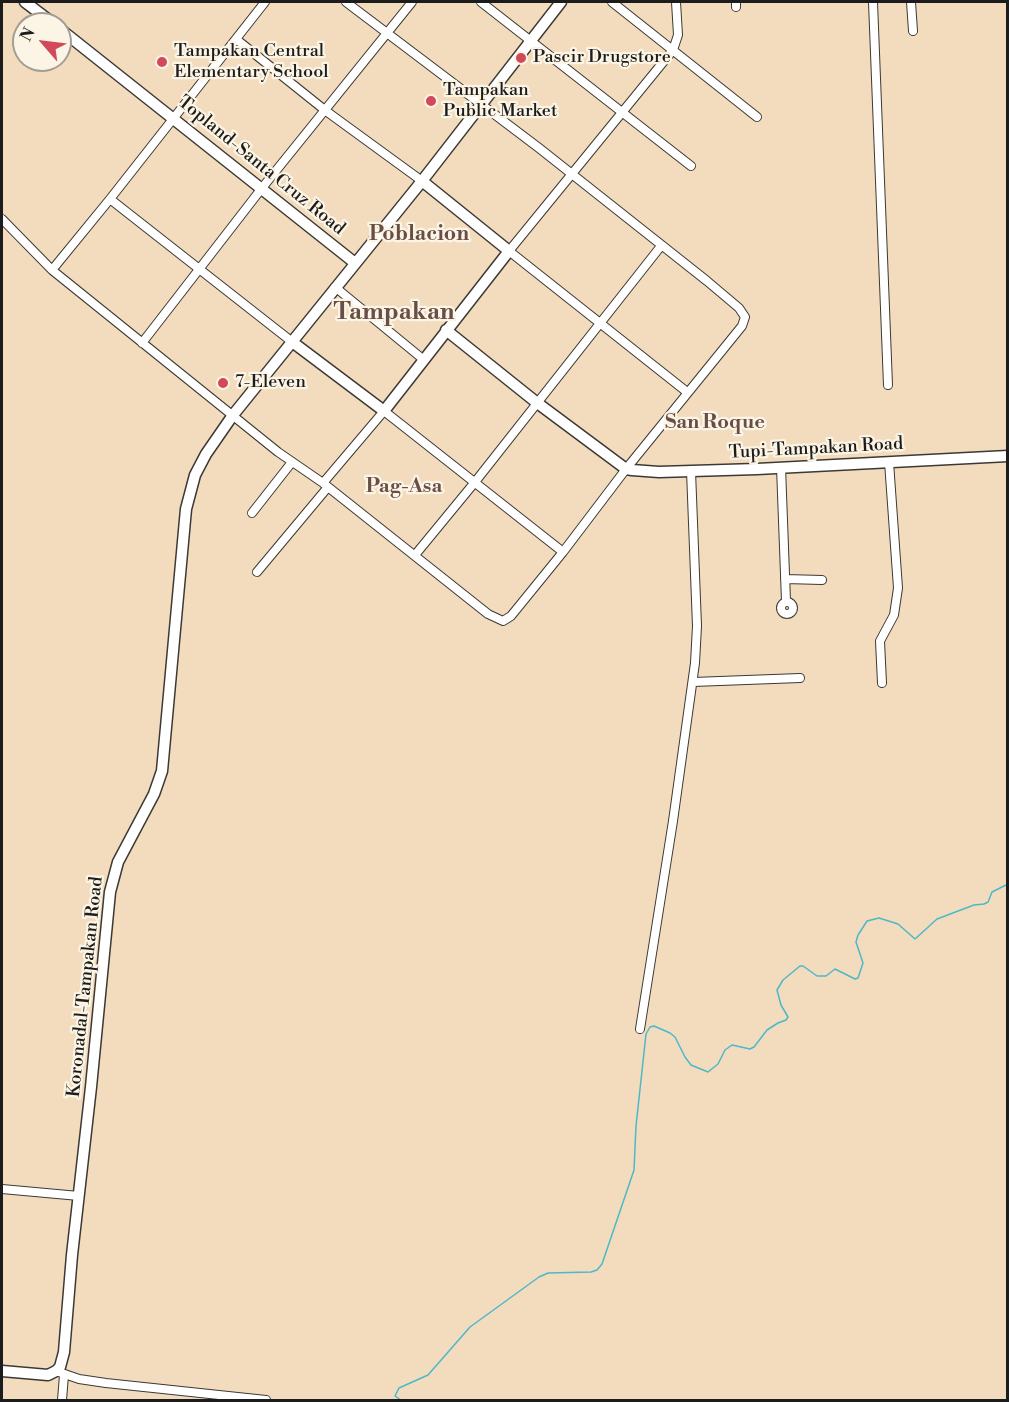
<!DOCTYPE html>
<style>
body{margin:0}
#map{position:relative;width:1009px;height:1402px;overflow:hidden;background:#f3dcbe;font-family:"Libre Bodoni",serif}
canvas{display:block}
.frame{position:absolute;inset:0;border:3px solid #1c1c1c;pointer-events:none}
.north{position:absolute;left:12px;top:12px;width:60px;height:60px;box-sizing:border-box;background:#fcf5e5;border:2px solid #a29e95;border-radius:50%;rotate:298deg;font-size:16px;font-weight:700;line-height:24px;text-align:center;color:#1c1c1c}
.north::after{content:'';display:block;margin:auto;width:21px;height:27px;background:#d1495b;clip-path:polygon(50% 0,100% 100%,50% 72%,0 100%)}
</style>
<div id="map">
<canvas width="1009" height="1402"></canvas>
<div class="frame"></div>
<div class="north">N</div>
</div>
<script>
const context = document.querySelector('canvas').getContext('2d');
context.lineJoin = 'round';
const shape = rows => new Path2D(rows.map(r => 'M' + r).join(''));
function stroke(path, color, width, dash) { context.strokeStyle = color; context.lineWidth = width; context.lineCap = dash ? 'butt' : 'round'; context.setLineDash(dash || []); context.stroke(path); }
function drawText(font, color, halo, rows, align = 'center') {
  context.font = font + ' "Libre Bodoni",serif'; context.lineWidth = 4.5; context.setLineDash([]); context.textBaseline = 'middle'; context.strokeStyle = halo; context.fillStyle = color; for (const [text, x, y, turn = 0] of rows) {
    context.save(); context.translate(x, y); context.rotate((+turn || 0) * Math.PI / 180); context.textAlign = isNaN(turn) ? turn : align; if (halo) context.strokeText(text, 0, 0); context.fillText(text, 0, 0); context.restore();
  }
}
const stream = shape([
 [401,1400,395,1396,399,1388,428,1375,470,1327,539,1277,548,1273,591,1272,597,1270,602,1264,634,1170,636,1126,646,1034,650,1027,654,1026,670,1033,675,1037,685,1057,691,1065,708,1072,718,1064,725,1050,732,1045,750,1049,754,1047,767,1030,778,1023,786,1020,788,1017,781,1005,777,990,783,980,800,966,803,966,817,976,826,976,835,969,855,979,858,978,863,963,856,942,858,935,867,921,879,918,898,924,915,939,937,919,974,905,984,904,988,902,992,892,1008,884]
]);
const minor = shape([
 [265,2,110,199,52,270,278,452,323,483,488,614,503,621,511,616,563,552,626,469,742,326,745,317,739,308,707,281,539,148,346,2],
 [481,2,691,166],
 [612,2,757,117],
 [676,2,678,35,673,50,509,251,687,392],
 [736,2,736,7],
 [873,2,888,385],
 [911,2,913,31],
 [236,39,326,111,422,181],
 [110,199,291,341],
 [2,219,52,270],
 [335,287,424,360],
 [142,343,262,188,412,2],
 [781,467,786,601],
 [323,483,384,411,563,552],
 [252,513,292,462],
 [415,555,475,482,661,246],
 [257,572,328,487],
 [785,579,822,580],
 '781 608a6 6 0 1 1 12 0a6 6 0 1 1-12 0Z',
 [693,682,800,678],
 [882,683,880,641,894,615,898,588,889,462],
 [640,1029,673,821,695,663,697,626,691,471],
 [2,1189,79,1196],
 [56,1371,79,1379,106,1383,266,1400],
 [62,1400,64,1375]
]);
const major = shape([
 [25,2,54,24],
 [60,29,355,263],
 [446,330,536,402,626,469,632,470,659,472,757,469,1008,456],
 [291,341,384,411,509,251,422,181],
 [2,1371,48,1375,56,1371,60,1367,64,1352,72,1255,91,1087,110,892,118,862,154,794,162,771,186,509,195,475,206,454,233,415,422,181,561,2]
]);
const markers = [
 [521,58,6,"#d1495b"],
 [162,62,6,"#d1495b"],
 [431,101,6,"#d1495b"],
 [223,383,6,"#d1495b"]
];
const poiNames = [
 ["Tampakan Central",174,52],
 ["Elementary School",174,73],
 ["Pascir Drugstore",533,58],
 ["Tampakan",443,91],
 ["Public Market",443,112],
 ["7-Eleven",235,383]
];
const streetNames = [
 ["Topland-Santa Cruz Road",261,166,39],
 ["Tupi-Tampakan Road",816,449,-3],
 ["Koronadal-Tampakan Road",86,987,-84]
];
const neighbourhoodNames = [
 ["San Roque",715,423],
 ["Pag-Asa",404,487]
];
const quarterNames = [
 ["Poblacion",419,235]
];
const districtNames = [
 ["Tampakan",394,313]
];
stroke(stream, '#4cb8c8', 1.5);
stroke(minor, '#3c3934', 10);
stroke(major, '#3c3934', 13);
stroke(minor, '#fff', 8);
stroke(major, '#fff', 10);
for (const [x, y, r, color] of markers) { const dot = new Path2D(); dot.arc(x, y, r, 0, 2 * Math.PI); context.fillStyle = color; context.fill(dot); stroke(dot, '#fcf5e5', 2); }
drawText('18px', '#1c1c1c', '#fcf5e5', poiNames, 'left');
drawText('18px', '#1c1c1c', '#fcf5e5', streetNames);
drawText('bold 20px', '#694e47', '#fcf5e5', neighbourhoodNames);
drawText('bold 21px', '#694e47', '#fcf5e5', quarterNames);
drawText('bold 24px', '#694e47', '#fcf5e5', districtNames);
</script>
